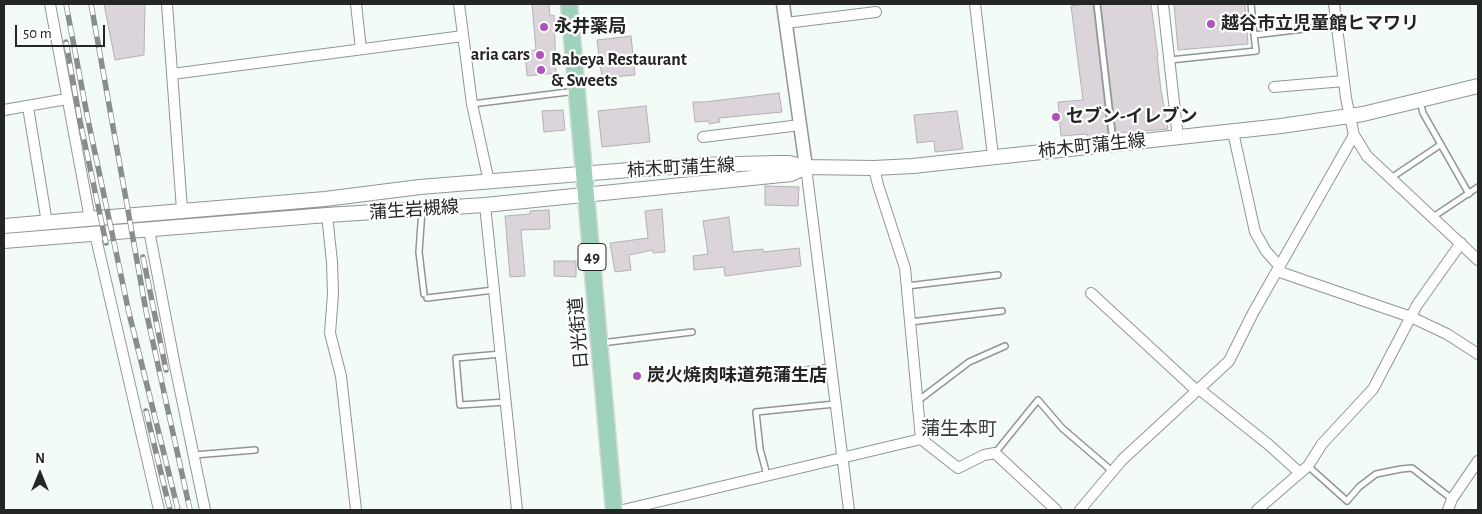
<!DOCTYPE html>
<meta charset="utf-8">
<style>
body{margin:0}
#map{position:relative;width:1482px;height:514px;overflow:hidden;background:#f3fbf6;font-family:"Alegreya Sans",sans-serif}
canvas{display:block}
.frame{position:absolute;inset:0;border:5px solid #232625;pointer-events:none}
.north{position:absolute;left:15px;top:449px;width:50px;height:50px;-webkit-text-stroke:4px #fff;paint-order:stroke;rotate:0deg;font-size:14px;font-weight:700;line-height:20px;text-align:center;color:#232625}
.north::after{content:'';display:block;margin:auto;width:18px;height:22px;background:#232625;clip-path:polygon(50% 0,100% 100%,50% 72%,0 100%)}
.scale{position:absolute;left:15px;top:25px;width:90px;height:22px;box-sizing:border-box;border:2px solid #232625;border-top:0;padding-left:6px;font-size:15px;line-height:18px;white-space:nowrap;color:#232625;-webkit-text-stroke:4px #fff;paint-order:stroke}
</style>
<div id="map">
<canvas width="1482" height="514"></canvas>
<div class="frame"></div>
<div class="north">N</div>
<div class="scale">50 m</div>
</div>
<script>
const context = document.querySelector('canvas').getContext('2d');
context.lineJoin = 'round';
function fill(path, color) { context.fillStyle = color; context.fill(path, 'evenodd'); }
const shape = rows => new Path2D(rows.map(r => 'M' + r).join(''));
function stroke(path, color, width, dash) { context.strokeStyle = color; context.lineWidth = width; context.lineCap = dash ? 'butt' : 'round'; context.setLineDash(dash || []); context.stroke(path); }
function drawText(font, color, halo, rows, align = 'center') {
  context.font = font + ' "Alegreya Sans","Noto Sans JP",sans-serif'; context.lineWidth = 4.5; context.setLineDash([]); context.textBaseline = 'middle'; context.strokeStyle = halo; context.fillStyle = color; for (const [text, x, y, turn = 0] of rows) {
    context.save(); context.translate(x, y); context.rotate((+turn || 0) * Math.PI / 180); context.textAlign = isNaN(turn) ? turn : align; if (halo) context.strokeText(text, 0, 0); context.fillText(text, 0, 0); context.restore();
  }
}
const building = shape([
 [104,4,145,4,144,55,115,60,104,4],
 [532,4,549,4,550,16,554,15,556,73,527,76,525,51,536,50,532,4],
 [1084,4,1093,4,1108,134,1088,137,1087,134,1061,136,1058,102,1083,100,1071,6,1084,4],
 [1101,4,1151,4,1158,56,1157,56,1161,90,1168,129,1116,133,1101,4],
 [1174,4,1245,4,1248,44,1178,50,1174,4],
 [631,36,635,75,602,78,597,40,631,36],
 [779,93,782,112,719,118,720,122,709,124,709,121,695,122,693,102,704,102,779,93],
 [646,106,650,142,602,147,598,111,646,106],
 [563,110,565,130,544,132,542,111,563,110],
 [957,111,963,149,935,152,934,141,917,143,914,115,957,111],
 [765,186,799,187,798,206,765,205,765,186],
 [662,209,665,252,653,253,653,250,629,255,631,270,615,272,610,243,648,238,645,211,662,209],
 [549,210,550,229,521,230,525,276,510,277,505,216,530,214,530,211,549,210],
 [729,217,733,252,763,249,763,252,799,248,801,266,725,276,724,267,694,270,693,256,708,254,703,221,729,217],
 [554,261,576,261,576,277,554,276,554,261]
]);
const service = shape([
 [1097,4,1113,142],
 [1251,4,1254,35,1337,25],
 [1170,60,1256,51,1254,35],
 [1420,102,1423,113,1469,194],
 [472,104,576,91],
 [1391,178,1440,145],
 [422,210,419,252,424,294],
 [1433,217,1478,187],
 [907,286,998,275],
 [427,298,494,290],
 [910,322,1002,311],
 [601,343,692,332],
 [501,354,456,358,460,405,506,402],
 [741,378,832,367],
 [919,400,969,362,1005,346],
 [995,453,1038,400,1062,428,1112,471],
 [194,455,255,450],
 [1308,466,1347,501,1359,487,1376,474,1401,469,1412,468,1452,499],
 [767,475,760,449,756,412,835,404]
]);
const minor = shape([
 [50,4,90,219],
 [167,4,182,210],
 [356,4,361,49],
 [459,4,472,104,489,182],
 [975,4,993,156],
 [1163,4,1178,138],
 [1334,4,1346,98,1354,135,1367,156,1478,260],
 [786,23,876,12],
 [172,74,463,36],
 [1274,87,1344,81],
 [28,107,47,223],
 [4,110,67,99],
 [1233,132,1255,232,1266,251,1280,267],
 [703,137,800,125],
 [806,167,849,510],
 [874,168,878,185,905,268,921,439,958,468,984,455,995,453,1056,510],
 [485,205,517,510],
 [327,215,332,262,333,294,330,333,341,376,356,510],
 [149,230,174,361,205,510],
 [95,234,159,510],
 [1277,271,1411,317,1447,334,1478,354],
 [1091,293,1197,391],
 [1199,389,1269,445,1300,473],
 [623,510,921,439],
 [1080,510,1122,460,1229,361,1253,313,1354,135],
 [1257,510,1308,466,1322,444,1373,389,1417,305,1461,243],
 [1448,510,1452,499,1478,461]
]);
const tertiary = shape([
 [783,4,806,167]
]);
const secondary = shape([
 [4,226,325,199,420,187,617,171,697,165,777,163,789,163,806,167],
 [4,241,327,215,485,205,791,174,806,167,874,168,913,166,1281,126,1363,114,1478,86]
]);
const primary = shape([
 [569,4,614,510]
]);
const rail = shape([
 [66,4,88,120,129,313,178,510],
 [91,4,146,311,190,510],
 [66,42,80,121,106,243],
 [143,257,166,370],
 [146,411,170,510]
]);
const markers = [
 [1211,24,5,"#ae52bd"],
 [544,27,5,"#ae52bd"],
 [540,55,5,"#ae52bd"],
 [541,70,5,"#ae52bd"],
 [1056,117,5,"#ae52bd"],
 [637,376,5,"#ae52bd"]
];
const shields = [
 [592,257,28]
];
const shieldNames = [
 ["49",592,257]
];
const poiNames = [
 ["越谷市立児童館ヒマワリ",1221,24],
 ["永井薬局",554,27],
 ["aria cars",530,55,"right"],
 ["Rabeya Restaurant",551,60],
 ["& Sweets",551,81],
 ["セブン-イレブン",1066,117],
 ["炭火焼肉味道苑蒲生店",647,376]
];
const streetNames = [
 ["柿木町蒲生線",1092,146,-6],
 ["柿木町蒲生線",681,168,-3],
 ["蒲生岩槻線",414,210,-4],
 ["日光街道",579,333,-95]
];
const neighbourhoodNames = [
 ["蒲生本町",959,429]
];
fill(building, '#dbd5db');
stroke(building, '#b6b0b6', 1);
stroke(service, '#909793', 8);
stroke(minor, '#909793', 12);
stroke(tertiary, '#909793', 15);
stroke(secondary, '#909793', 16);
stroke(primary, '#d7d8d8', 19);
stroke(service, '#fff', 5);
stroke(minor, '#fff', 10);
stroke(tertiary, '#fff', 12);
stroke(secondary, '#fff', 14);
stroke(primary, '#9fd2bb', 16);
stroke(rail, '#898e8b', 5.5);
stroke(rail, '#fff', 4, [11]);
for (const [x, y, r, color] of markers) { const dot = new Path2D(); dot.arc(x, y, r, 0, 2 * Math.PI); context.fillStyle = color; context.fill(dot); stroke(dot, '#fff', 2); }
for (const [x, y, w] of shields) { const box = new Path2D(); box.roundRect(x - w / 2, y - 13.5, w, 27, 4); context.fillStyle = '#fff'; context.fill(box); stroke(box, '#232625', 1); }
drawText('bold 16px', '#232625', null, shieldNames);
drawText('bold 18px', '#232625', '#fff', poiNames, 'left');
drawText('18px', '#232625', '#fff', streetNames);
drawText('19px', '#373d3a', '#fff', neighbourhoodNames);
</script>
